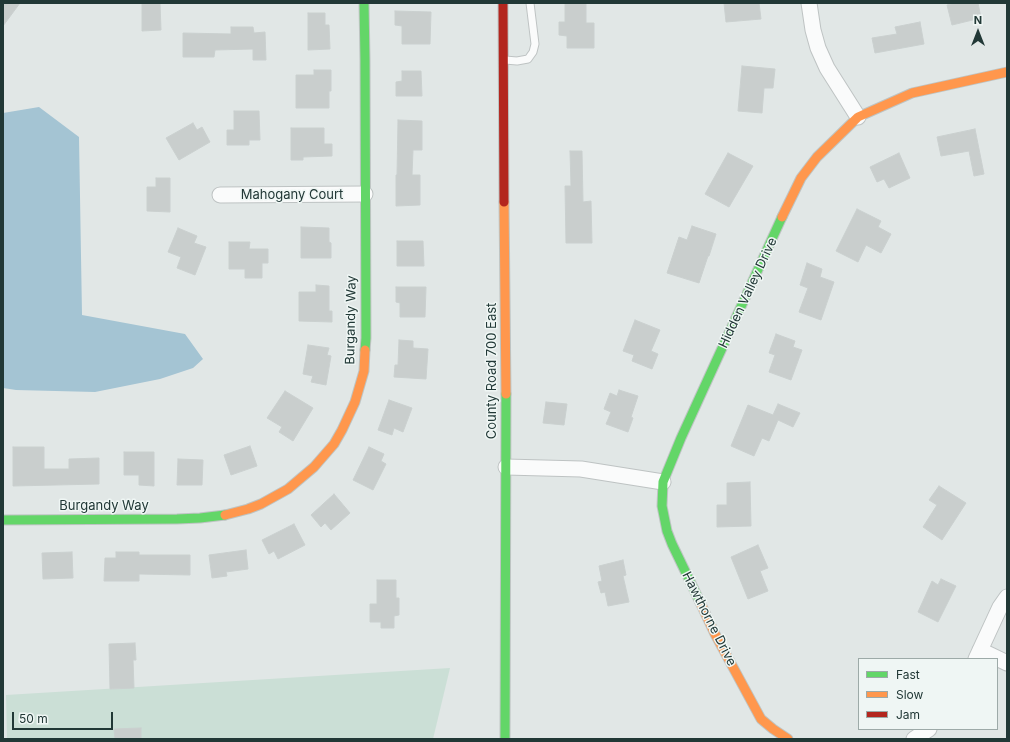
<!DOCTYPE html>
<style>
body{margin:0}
#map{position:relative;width:1010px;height:742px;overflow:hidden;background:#e1e7e6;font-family:Inter,sans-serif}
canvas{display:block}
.frame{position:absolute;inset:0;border:4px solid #213836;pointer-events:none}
.legend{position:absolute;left:858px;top:658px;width:140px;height:72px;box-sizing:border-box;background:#eff6f4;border:1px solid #9daaa8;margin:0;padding:5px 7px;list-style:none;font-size:12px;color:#213836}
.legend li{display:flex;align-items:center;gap:8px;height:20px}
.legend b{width:20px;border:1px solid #9daaa8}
.north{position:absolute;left:958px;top:12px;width:40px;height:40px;-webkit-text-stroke:3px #eff6f4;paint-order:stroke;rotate:0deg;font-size:11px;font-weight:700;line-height:16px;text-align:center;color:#213836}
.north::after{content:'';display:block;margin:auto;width:14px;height:18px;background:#213836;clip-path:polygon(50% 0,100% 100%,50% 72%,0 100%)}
.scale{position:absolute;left:12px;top:712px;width:101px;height:18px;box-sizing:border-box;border:2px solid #213836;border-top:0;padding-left:5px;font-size:12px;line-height:14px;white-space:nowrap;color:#213836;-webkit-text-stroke:3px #eff6f4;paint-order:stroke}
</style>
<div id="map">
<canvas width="1010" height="742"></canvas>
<div class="frame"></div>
<ul class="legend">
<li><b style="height:5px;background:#63d668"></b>Fast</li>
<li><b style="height:5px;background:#ff974d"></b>Slow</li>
<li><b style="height:5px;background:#b3261e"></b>Jam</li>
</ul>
<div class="north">N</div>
<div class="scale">50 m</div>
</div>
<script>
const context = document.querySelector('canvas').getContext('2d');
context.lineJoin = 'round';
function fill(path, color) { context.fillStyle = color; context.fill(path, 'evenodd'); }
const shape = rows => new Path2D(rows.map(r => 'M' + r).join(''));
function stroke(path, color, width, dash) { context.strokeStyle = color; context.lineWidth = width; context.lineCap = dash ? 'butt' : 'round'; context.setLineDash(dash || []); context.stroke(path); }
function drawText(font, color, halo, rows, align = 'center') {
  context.font = font + ' Inter,sans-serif'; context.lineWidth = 3; context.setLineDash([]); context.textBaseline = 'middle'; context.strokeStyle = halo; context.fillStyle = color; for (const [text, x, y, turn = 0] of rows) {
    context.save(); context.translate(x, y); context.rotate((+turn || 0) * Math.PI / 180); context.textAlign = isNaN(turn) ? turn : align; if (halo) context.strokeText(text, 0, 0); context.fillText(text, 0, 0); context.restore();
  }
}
const green = shape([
 [450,668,433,739,7,739,6,695]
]);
const water = shape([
 [39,107,79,137,82,315,185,334,203,359,193,368,160,379,95,392,16,390,3,388,3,113]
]);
const building = shape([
 [3,3,20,3,3,26,3,3],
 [142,3,160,3,161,30,142,31,142,3],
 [565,3,586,3,586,23,594,23,594,48,567,48,567,36,559,35,559,22,565,22,565,3],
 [724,3,759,3,761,19,726,22,724,3],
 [956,3,978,3,981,18,952,25,947,5,956,3],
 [395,11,431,12,430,44,402,44,402,26,395,25,395,11],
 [308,13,325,13,325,25,329,25,330,49,308,50,308,13],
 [920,22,924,44,875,53,872,38,897,34,895,27,920,22],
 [231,27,253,27,254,33,265,32,266,60,253,60,253,49,215,50,214,57,183,57,183,33,231,34,231,27],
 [742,66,775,69,773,88,764,88,762,113,738,111,742,66],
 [314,70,331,70,331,91,329,91,329,108,296,108,296,75,314,75,314,70],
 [402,71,421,71,422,96,396,96,396,82,402,81,402,71],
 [234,111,259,111,260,140,249,140,249,145,227,145,227,130,234,130,234,111],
 [398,120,422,121,422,150,413,150,412,175,420,175,420,205,396,206,396,175,397,175,398,120],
 [193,123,197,130,202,127,210,142,179,160,166,138,193,123],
 [291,128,324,128,324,144,332,144,332,156,303,157,303,160,291,160,291,128],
 [975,129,984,174,974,176,969,151,941,156,937,137,975,129],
 [570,151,582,151,583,202,591,201,592,243,566,243,565,186,571,186,570,151],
 [728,153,753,166,729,207,705,194,728,153],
 [899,153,910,178,889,188,884,179,877,182,870,167,899,153],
 [156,178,170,178,170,212,147,211,147,187,156,187,156,178],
 [857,209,881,221,878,227,891,234,881,253,866,245,858,262,836,251,857,209],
 [692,226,716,234,709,256,708,256,699,283,667,273,679,237,687,240,692,226],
 [301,227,329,228,329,242,331,243,331,258,301,258,301,227],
 [178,228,197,236,194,243,206,247,195,275,177,268,181,257,168,252,178,228],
 [397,241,423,241,424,266,397,266,397,241],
 [229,242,250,242,249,249,268,249,268,263,262,263,262,278,245,278,245,269,229,269,229,242],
 [807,263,822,269,820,277,834,282,821,320,799,312,808,288,800,285,807,263],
 [316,285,329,286,329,311,332,311,332,322,299,321,299,292,316,292,316,285],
 [396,287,426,287,425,317,400,317,400,303,396,302,396,287],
 [635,320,660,330,651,351,658,354,652,369,632,361,634,355,623,351,635,320],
 [776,334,795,341,793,347,802,350,791,380,769,372,775,355,769,353,776,334],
 [399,340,413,341,413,348,428,349,426,379,394,377,395,365,398,365,399,340],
 [308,345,329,348,327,355,331,356,326,385,311,382,313,376,303,374,308,345],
 [619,390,638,396,631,417,633,418,628,432,606,424,611,412,604,409,610,393,617,396,619,390],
 [285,391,313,408,293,441,279,432,282,427,267,418,285,391],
 [389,400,412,408,403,432,394,428,392,435,378,430,389,400],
 [546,402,567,404,564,425,543,423,546,402],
 [778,404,800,413,793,427,778,420,769,441,762,438,754,456,731,446,748,405,773,415,778,404],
 [250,446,257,466,231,475,224,455,250,446],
 [13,447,44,447,44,469,69,469,69,459,99,458,99,484,13,486,13,447],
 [369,447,384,454,381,461,386,464,373,490,353,480,369,447],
 [124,452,154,452,154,486,139,485,139,475,124,475,124,452],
 [178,459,203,460,202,485,177,485,178,459],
 [750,482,751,526,717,527,717,505,727,505,727,483,750,482],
 [939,486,966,503,942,540,923,527,937,505,929,500,939,486],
 [334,494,350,513,331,530,325,523,321,527,311,515,334,494],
 [294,524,305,545,278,559,274,551,269,554,262,540,294,524],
 [758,545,768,568,760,571,768,591,748,599,731,557,758,545],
 [246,550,248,569,226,572,227,576,212,578,209,555,246,550],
 [72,552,73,578,43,579,42,553,72,552],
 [116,552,139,552,139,555,190,555,190,575,139,574,139,581,104,581,105,558,116,558,116,552],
 [623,560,626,575,623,576,629,602,608,606,605,592,601,593,598,582,602,581,599,566,623,560],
 [941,579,956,586,938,622,918,612,932,581,938,585,941,579],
 [377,580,396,580,396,598,399,598,399,615,394,616,394,628,381,628,381,622,370,622,370,604,377,604,377,580],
 [135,643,136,660,133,660,134,688,110,689,109,644,135,643],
 [141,728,141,739,115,739,114,729,141,728]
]);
const lane = shape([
 [505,60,517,61,528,59,533,52,535,44,530,3]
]);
const street = shape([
 [809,3,813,30,818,48,827,68,858,117],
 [220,195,365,194],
 [506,467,581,469,663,482],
 [980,650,1007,663],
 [976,659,1000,607,1007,597],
 [914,739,929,729]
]);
const fast = shape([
 [364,3,365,60,366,338,365,350],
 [3,520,177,519,200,518,225,515],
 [700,602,672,544,667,531,662,506,663,482,681,438,782,217],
 [505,739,506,394]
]);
const slow = shape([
 [504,202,506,394],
 [782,217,801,178,817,157,858,117,912,93,1007,72],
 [225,515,248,509,261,504,288,489,314,467,334,444,342,430,355,402,364,371,365,350],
 [700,602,715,634,761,719,773,729,788,739]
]);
const jam = shape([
 [503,3,504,202]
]);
const streetNames = [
 ["Mahogany Court",292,195],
 ["Hidden Valley Drive",748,293,-65],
 ["Burgandy Way",351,320,-89],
 ["County Road 700 East",492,371,-90],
 ["Burgandy Way",104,506],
 ["Hawthorne Drive",709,619,63]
];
fill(green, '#cbdfd6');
fill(water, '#a4c4d3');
fill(building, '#c9cecd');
stroke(building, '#cad0cf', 1);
stroke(lane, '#bec3c3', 9);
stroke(street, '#bec3c3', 17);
stroke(fast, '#bec4c3', 11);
stroke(slow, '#bec4c3', 11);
stroke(jam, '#bec4c3', 11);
stroke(lane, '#fafbfb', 7);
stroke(street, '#fafbfb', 15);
stroke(fast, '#63d668', 9);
stroke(slow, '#ff974d', 9);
stroke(jam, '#b3261e', 9);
drawText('13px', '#213836', '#eff6f4', streetNames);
</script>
